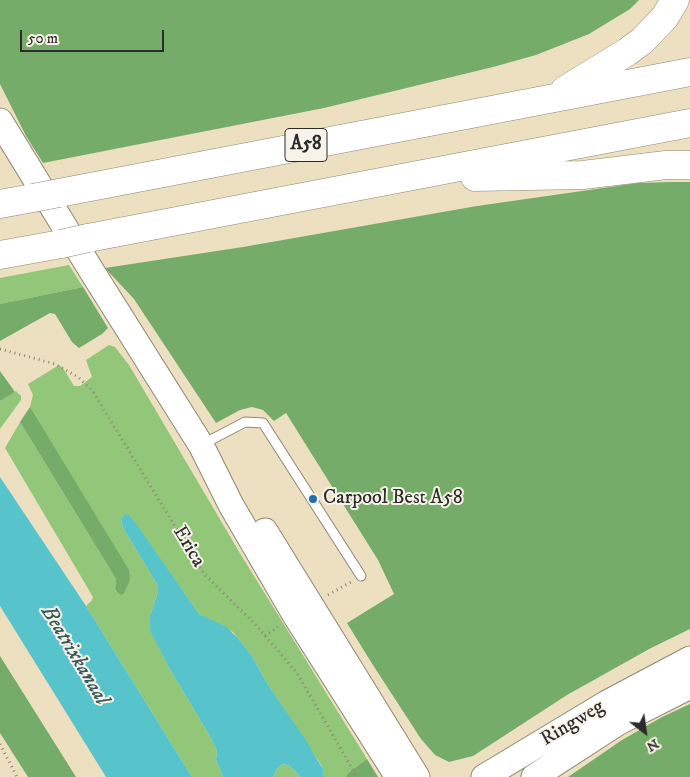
<!DOCTYPE html>
<style>
body{margin:0}
#map{position:relative;width:690px;height:777px;overflow:hidden;background:#ede0c0;font-family:"IM FELL DW Pica",serif}
canvas{display:block}
.north{position:absolute;left:620px;top:707px;width:50px;height:50px;-webkit-text-stroke:4px #f7f3e8;paint-order:stroke;rotate:150deg;font-size:14px;font-weight:700;line-height:20px;text-align:center;color:#2b2b2b}
.north::after{content:'';display:block;margin:auto;width:18px;height:22px;background:#2b2b2b;clip-path:polygon(50% 0,100% 100%,50% 72%,0 100%)}
.scale{position:absolute;left:20px;top:30px;width:144px;height:22px;box-sizing:border-box;border:2px solid #2b2b2b;border-top:0;padding-left:6px;font-size:15px;line-height:18px;white-space:nowrap;color:#2b2b2b;-webkit-text-stroke:4px #f7f3e8;paint-order:stroke}
</style>
<div id="map">
<canvas width="690" height="777"></canvas>
<div class="north">N</div>
<div class="scale">50 m</div>
</div>
<script>
const context = document.querySelector('canvas').getContext('2d');
context.lineJoin = 'round';
function fill(path, color) { context.fillStyle = color; context.fill(path, 'evenodd'); }
const shape = rows => new Path2D(rows.map(r => 'M' + r).join(''));
function stroke(path, color, width, dash) { context.strokeStyle = color; context.lineWidth = width; context.lineCap = dash ? 'butt' : 'round'; context.setLineDash(dash || []); context.stroke(path); }
function drawText(font, color, halo, rows, align = 'center') {
  context.font = font + ' "IM FELL DW Pica",serif'; context.lineWidth = 4; context.setLineDash([]); context.textBaseline = 'middle'; context.strokeStyle = halo; context.fillStyle = color; for (const [text, x, y, turn = 0] of rows) {
    context.save(); context.translate(x, y); context.rotate((+turn || 0) * Math.PI / 180); context.textAlign = isNaN(turn) ? turn : align; if (halo) context.strokeText(text, 0, 0); context.fillText(text, 0, 0); context.restore();
  }
}
const green = shape([
 [69,265,83,287,0,304,0,278],
 [109,345,115,347,129,365,241,555,367,759,348,773,346,777,324,777,323,769,320,763,268,685,252,656,233,632,199,614,129,515,121,519,123,528,158,586,158,592,150,616,151,630,168,666,212,740,217,751,216,760,223,777,192,777,86,606,92,600,93,597,5,448,20,422,116,579,115,591,124,593,30,407,33,395,28,384,59,365,63,368,74,386,80,386,92,377,86,360],
 [16,391,21,396,21,400,0,429,0,401],
 [283,764,290,766,301,777,274,777,276,770]
]);
const forest = shape([
 [0,0,639,0,630,9,589,34,536,55,493,67,324,108,43,163,26,136,0,84],
 [671,182,690,182,690,629,651,648,567,695,473,756,449,762,435,755,421,739,371,662,347,623,394,594,378,560,286,413,274,421,263,410,252,407,240,410,216,423,134,299,105,268,243,247,477,206,638,183],
 [83,287,108,328,102,334,79,348,72,342,55,314,50,313,0,341,0,304],
 [0,371,15,392,0,401],
 [30,407,129,570,130,580,124,593,121,595,115,590,116,579,20,422],
 [0,656,76,777,28,777,0,733],
 [690,704,690,777,568,777,622,740,662,717],
 [367,759,378,777,346,777,348,773]
]);
const water = shape([
 [0,477,86,606,192,777,106,777,0,606],
 [125,514,129,515,137,525,199,614,225,626,237,637,252,656,268,685,305,739,323,769,324,777,301,777,290,766,283,764,276,770,274,777,223,777,216,760,217,751,212,740,168,666,150,630,150,616,158,592,158,586,123,528,121,519]
]);
const path = shape([
 [0,349,55,364,78,377,92,390,204,574,255,624,297,673,357,777],
 [328,595,351,582],
 [265,636,279,626],
 [0,744,17,777]
]);
const lane = shape([
 [203,444,245,422,263,423,361,576]
]);
const secondary = shape([
 [0,121,91,270,201,445,231,505,295,615,398,777],
 [265,531,417,777],
 [484,777,607,703,690,659],
 [534,777,619,722,690,686]
]);
const highway = shape([
 [565,90,627,52,642,41,665,17,675,0],
 [475,177,583,175,666,165,690,165],
 [59,193,690,72],
 [0,204,33,198],
 [88,238,690,123],
 [0,255,61,244]
]);
const highwayBridge = shape([
 [33,198,59,193],
 [61,244,88,238]
]);
const markers = [
 [313,499,5,"#1f6fb2"]
];
const shields = [
 [306,145,42]
];
const shieldNames = [
 ["A58",306,145]
];
const poiNames = [
 ["Carpool Best A58",323,499]
];
const streetNames = [
 ["Erica",188,547,59],
 ["Ringweg",573,724,-31]
];
const waterNames = [
 ["Beatrixkanaal",74,656,59]
];
fill(green, '#92c779');
fill(forest, '#75ac69');
fill(water, '#57c4cc');
stroke(lane, '#8c8676', 11);
stroke(secondary, '#8c8676', 27);
stroke(highway, '#8c8676', 29);
stroke(path, '#8c8676', 3, [1, 4]);
stroke(lane, '#fff', 9);
stroke(secondary, '#fff', 25);
stroke(highway, '#fff', 28);
stroke(highwayBridge, '#8c8676', 29, []);
stroke(highwayBridge, '#fff', 28);
for (const [x, y, r, color] of markers) { const dot = new Path2D(); dot.arc(x, y, r, 0, 2 * Math.PI); context.fillStyle = color; context.fill(dot); stroke(dot, '#f7f3e8', 2); }
for (const [x, y, w] of shields) { const box = new Path2D(); box.roundRect(x - w / 2, y - 16.5, w, 33, 4); context.fillStyle = '#f7f3e8'; context.fill(box); stroke(box, '#2b2b2b', 1); }
drawText('bold 19px', '#2b2b2b', null, shieldNames);
drawText('20px', '#2b2b2b', '#f7f3e8', poiNames, 'left');
drawText('20px', '#2b2b2b', '#f7f3e8', streetNames);
drawText('italic 21px', '#38595b', '#f7f3e8', waterNames);
</script>
